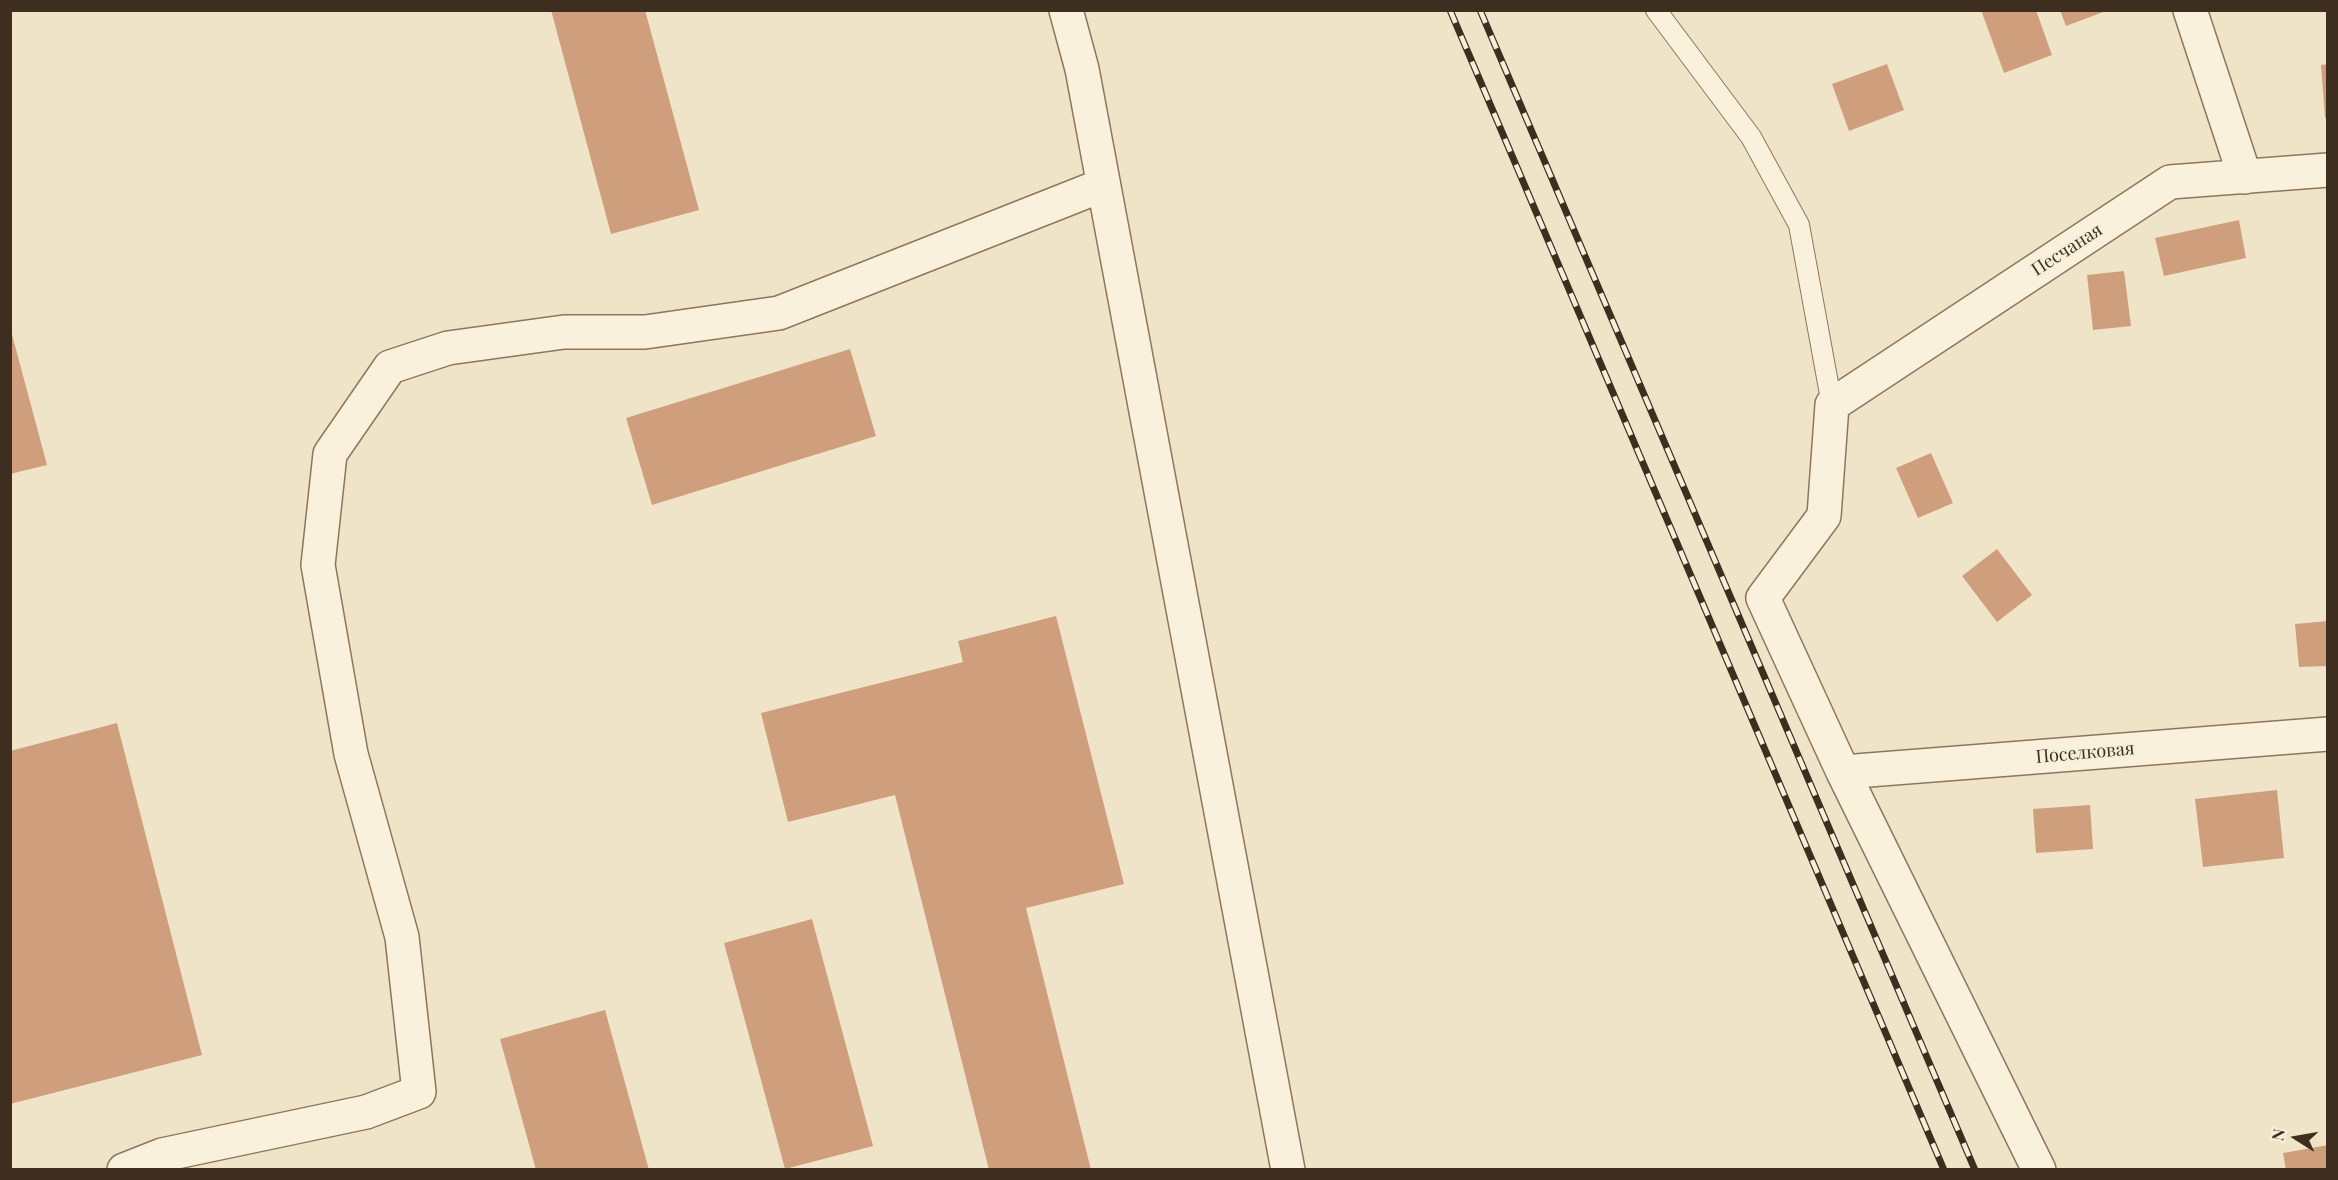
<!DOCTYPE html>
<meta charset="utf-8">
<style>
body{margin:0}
#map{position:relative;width:2338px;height:1180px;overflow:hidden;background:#f0e4c8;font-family:"Playfair Display",serif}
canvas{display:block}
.frame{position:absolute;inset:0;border:12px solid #3d2e20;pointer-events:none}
.north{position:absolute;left:2266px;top:1108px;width:60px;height:60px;-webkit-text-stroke:4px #f7eed8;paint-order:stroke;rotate:281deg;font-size:16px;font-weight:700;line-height:24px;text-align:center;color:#3d2e20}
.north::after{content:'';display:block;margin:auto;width:21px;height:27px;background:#3d2e20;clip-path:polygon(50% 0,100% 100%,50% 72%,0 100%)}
</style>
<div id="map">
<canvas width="2338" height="1180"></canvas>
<div class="frame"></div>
<div class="north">N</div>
</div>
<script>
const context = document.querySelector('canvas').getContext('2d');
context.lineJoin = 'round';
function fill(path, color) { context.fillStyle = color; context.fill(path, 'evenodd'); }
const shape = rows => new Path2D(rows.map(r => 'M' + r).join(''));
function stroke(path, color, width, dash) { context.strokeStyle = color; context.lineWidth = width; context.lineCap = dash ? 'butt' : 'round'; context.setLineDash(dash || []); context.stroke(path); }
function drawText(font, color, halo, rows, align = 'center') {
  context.font = font + ' "Playfair Display",serif'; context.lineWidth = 4.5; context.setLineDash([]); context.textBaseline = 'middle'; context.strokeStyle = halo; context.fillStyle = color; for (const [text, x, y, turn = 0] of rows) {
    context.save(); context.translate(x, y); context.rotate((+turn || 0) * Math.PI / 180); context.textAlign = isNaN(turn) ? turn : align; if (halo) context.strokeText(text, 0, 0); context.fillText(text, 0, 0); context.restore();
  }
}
const building = shape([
 [551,10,645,10,699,210,611,234],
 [1981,10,2036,10,2052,55,2004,73],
 [2060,10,2106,10,2106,11,2066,26],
 [1887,64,1904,110,1849,131,1832,84],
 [2328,64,2328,118,2325,118,2321,65],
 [2239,220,2246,258,2164,276,2155,238],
 [2124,271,2131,326,2093,330,2087,275],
 [10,327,47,465,10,474],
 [850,349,876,436,652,505,626,418],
 [1931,453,1953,503,1918,518,1896,468],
 [1997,549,2032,595,1997,622,1962,576],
 [1056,616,1124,884,1026,908,1091,1170,989,1170,895,795,788,822,761,713,963,662,958,641],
 [2328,621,2328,666,2299,667,2295,624],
 [117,723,202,1055,10,1104,10,751],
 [2277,790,2284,858,2203,867,2195,799],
 [2090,805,2093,849,2036,853,2033,809],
 [812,919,873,1146,785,1169,724,943],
 [605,1010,649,1170,536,1170,500,1039],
 [2328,1145,2328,1170,2286,1170,2283,1153]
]);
const service = shape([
 [1656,10,1751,137,1799,225,1832,405]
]);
const minor = shape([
 [1066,10,1082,69,1288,1170],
 [2190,10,2245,177],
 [1843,772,2328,734],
 [124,1170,162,1155,366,1112,419,1092,402,937,351,754,318,565,330,454,390,367,448,348,564,332,645,332,779,313,1103,185],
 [2039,1170,1843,772,1763,598,1824,516,1832,405,2170,182,2328,170]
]);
const rail = shape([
 [1450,10,1944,1170],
 [1480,10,1975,1170]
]);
const streetNames = [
 ["Песчаная",2067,250,-33],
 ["Поселковая",2085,753,-5]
];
fill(building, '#cf9f7d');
stroke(service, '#8d765c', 22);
stroke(minor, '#8d765c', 36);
stroke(service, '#faf1dc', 20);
stroke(minor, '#faf1dc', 33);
stroke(rail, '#3d2e20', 7);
stroke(rail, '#f7eed8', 4.5, [14]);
drawText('18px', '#3d2e20', '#f7eed8', streetNames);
</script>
